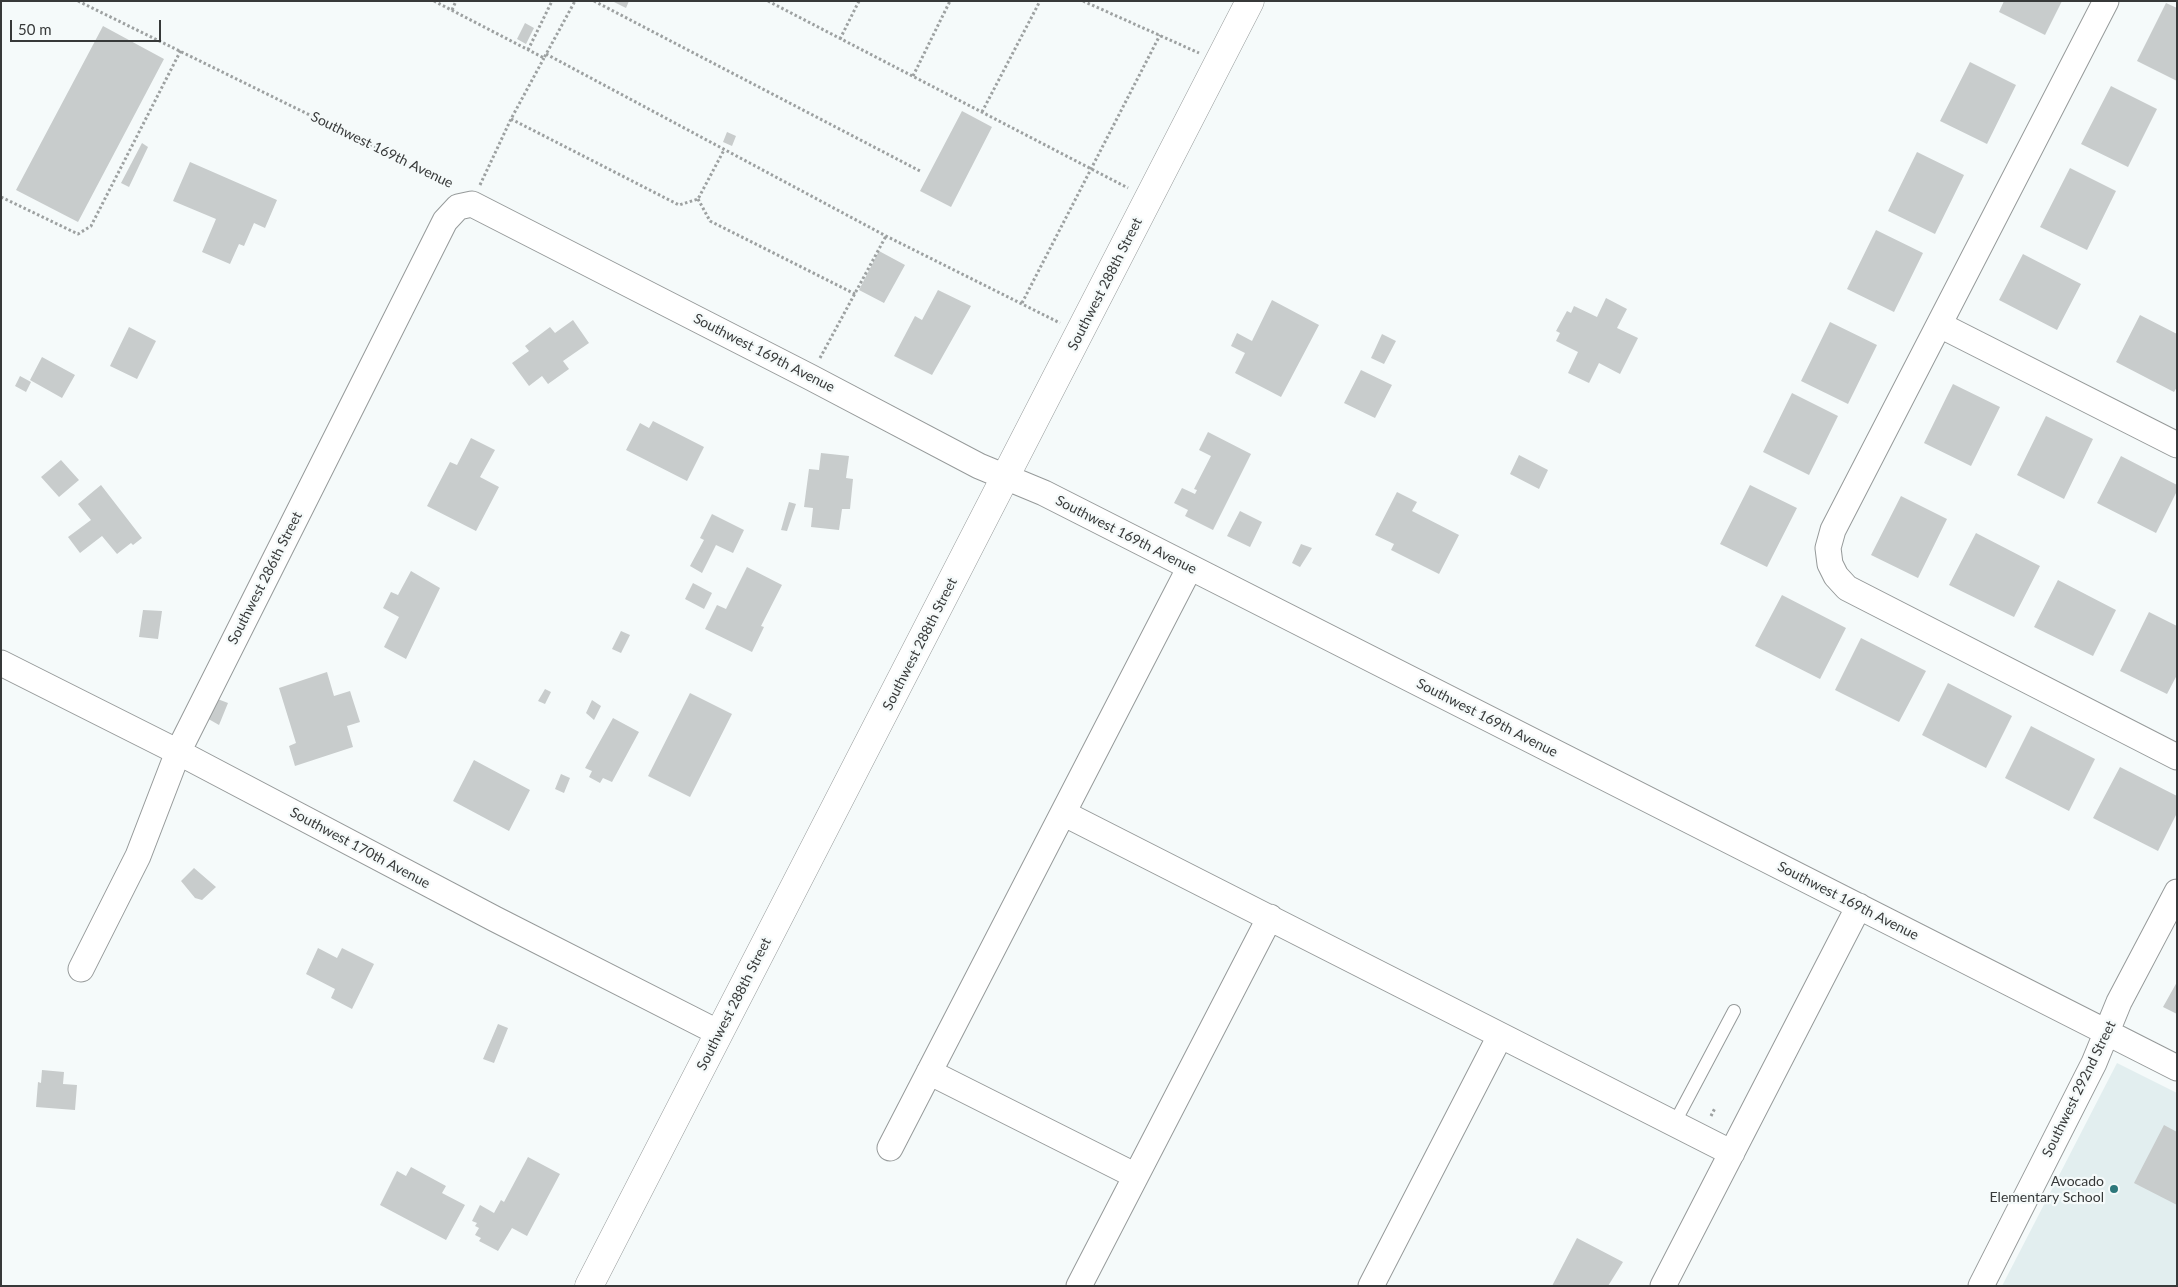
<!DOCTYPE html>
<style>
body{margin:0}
#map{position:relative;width:2178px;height:1287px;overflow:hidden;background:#f5fafa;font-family:Lato,sans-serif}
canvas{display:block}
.frame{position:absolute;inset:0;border:2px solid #373939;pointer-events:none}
.scale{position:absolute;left:10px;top:20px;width:151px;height:22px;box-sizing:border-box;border:2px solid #373939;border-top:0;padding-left:6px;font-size:15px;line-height:18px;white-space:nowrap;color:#373939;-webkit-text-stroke:4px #f5fafa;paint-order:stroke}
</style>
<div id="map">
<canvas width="2178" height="1287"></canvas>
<div class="frame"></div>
<div class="scale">50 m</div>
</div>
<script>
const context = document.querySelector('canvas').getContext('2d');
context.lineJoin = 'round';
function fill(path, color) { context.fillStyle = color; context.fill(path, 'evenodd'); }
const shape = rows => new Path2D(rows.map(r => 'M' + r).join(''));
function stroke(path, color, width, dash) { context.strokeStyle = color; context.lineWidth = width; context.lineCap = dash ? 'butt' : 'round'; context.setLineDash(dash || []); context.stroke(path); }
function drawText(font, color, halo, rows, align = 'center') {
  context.font = font + ' Lato,sans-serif'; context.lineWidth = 4.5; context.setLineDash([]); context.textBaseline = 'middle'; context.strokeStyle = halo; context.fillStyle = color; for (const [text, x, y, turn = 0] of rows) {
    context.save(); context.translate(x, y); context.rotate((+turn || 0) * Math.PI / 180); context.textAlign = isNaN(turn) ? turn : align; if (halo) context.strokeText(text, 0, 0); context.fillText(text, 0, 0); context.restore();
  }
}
const built = shape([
 [2117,1063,2177,1093,2177,1286,2002,1286]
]);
const building = shape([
 [612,1,629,1,626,8],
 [2004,1,2062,1,2045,35,1999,12],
 [2166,3,2177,8,2177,81,2137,61],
 [525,23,534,28,526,44,517,39],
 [103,26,164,59,78,222,16,190],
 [1970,62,2016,85,1987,144,1940,121],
 [2111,86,2157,109,2128,167,2081,144],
 [962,111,992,127,951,207,920,191],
 [727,132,736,136,732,146,723,142],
 [142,143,148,147,129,187,121,183],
 [1917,152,1964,175,1935,234,1888,211],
 [190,162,277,200,265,228,254,223,244,246,239,244,230,264,202,252,216,219,173,201],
 [2070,168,2116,191,2087,250,2040,227],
 [1876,230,1923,253,1894,312,1847,289],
 [879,251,905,265,884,303,859,290],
 [2023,254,2081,284,2057,330,1999,300],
 [938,290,971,306,932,375,894,356,915,316,922,320],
 [1606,298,1627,309,1617,328,1638,338,1620,374,1599,363,1589,383,1568,373,1578,352,1556,341,1560,333,1556,331,1567,311,1571,313,1574,306,1597,317],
 [1272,300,1319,325,1281,397,1235,373,1245,353,1231,346,1237,333,1252,341],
 [2140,315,2177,334,2177,387,2174,392,2116,362],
 [573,320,589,343,563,361,569,369,548,384,542,376,529,386,512,363,529,351,525,346,550,327,555,333],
 [1830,322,1877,345,1848,404,1801,381],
 [129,327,156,341,137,379,110,366],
 [1382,334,1396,341,1384,364,1371,358],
 [42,357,75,375,62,398,30,380],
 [1361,370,1392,385,1375,418,1344,403],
 [20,376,31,382,26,392,15,386],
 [1953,384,2000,407,1971,466,1924,443],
 [1792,393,1838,416,1809,475,1763,452],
 [2046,416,2093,439,2064,499,2017,475],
 [653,421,704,447,687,481,626,450,640,423,649,428],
 [1208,432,1251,454,1213,530,1185,516,1188,510,1174,503,1182,488,1195,494,1197,490,1194,489,1211,456,1199,450],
 [471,438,495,450,480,477,499,487,476,531,427,506,450,462,457,465],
 [821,453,849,456,846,478,853,479,850,509,842,509,839,530,811,527,813,508,804,507,809,469,819,470],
 [1519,455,1548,470,1539,489,1510,474],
 [2121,456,2177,485,2177,491,2156,533,2097,503],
 [61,460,79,480,59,497,41,477],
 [101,485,142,538,133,545,131,543,117,554,102,536,80,553,68,537,91,520,78,504],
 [1750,485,1797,508,1767,567,1720,544],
 [1397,492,1417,502,1412,511,1459,535,1439,574,1391,550,1394,544,1375,535],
 [1901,496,1947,519,1918,578,1871,555],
 [789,502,796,504,787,531,781,530],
 [1240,511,1262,522,1250,547,1227,536],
 [712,514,744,530,733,553,716,545,702,573,690,566,704,540,700,538],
 [1976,533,2040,566,2014,617,1949,585],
 [1301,544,1312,548,1300,567,1292,563],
 [747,567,782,585,761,626,764,627,752,652,705,629,717,605,726,609],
 [411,571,440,588,406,659,384,647,399,617,383,608,391,592,398,595],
 [2058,580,2116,610,2093,656,2034,627],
 [693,583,712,593,704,609,685,599],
 [1782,595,1846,628,1820,679,1755,646],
 [143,610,162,611,158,639,139,637],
 [2149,612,2177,626,2177,675,2167,694,2120,671],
 [621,631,630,635,621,653,612,649],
 [1861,638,1926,671,1899,722,1835,690],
 [327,672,334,696,350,691,360,722,347,726,353,747,295,766,289,746,296,743,279,688],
 [1948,683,2012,716,1986,768,1922,735],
 [545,689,551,692,545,704,538,701],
 [690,693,732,714,690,797,648,776],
 [215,698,228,703,219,725,205,717],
 [592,700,601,706,594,720,586,713],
 [613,718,639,732,612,782,603,778,600,783,589,777,592,771,585,768],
 [2031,726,2095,759,2069,811,2005,778],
 [474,760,530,790,509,831,453,801],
 [2120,767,2177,796,2177,813,2158,851,2093,818],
 [561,774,570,778,564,793,555,789],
 [194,868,216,887,202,900,195,898,181,881],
 [318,948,337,958,342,948,374,964,352,1009,331,998,335,989,306,974],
 [2177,982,2177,1014,2163,1007],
 [498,1024,508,1028,494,1063,483,1059],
 [42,1070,64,1072,63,1084,77,1085,75,1110,36,1107,38,1082,41,1083],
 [2164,1125,2177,1132,2177,1205,2134,1183],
 [528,1157,560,1174,527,1236,512,1228,498,1251,479,1241,481,1238,475,1235,479,1228,475,1226,477,1223,472,1221,480,1205,494,1213,501,1200,504,1202],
 [411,1167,446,1186,442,1193,465,1205,446,1240,380,1205,397,1171,406,1176],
 [1577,1238,1623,1262,1608,1286,1552,1286]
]);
const path = shape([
 [78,1,452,185],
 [434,1,544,58,575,1],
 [594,1,920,171],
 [768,1,1128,188],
 [1083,1,1199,53],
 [452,10,456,1],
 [840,39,859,1],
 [528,50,552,1],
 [546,54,886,236,1060,323],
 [913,76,950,1],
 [982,112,1040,1],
 [511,119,679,205,698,199,724,150],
 [480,185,511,119,544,58],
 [1,197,78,234,91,226,181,50],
 [698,199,710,221,855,294],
 [1022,303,1160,35],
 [820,358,886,236],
 [1711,1116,1715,1108]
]);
const lane = shape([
 [1674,1124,1734,1011]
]);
const street = shape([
 [2106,1,1833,530,1828,548,1830,564,1836,576,1847,588,2177,757],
 [1940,325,2177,445],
 [1,663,178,752,495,919,719,1033],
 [1063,813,1732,1153],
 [81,969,138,856,178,752,445,221,458,207,472,204,810,377,979,466,1044,493,2177,1068],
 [929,1072,1136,1176],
 [890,1148,1190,567],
 [1079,1286,1270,917],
 [1371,1286,1500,1036],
 [1663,1286,1859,906],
 [1981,1286,2094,1063,2119,1002,2177,892]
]);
const secondary = shape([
 [589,1286,1250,1]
]);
const markers = [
 [2114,1189,5,"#2d777b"]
];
const streetNames = [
 ["Southwest 169th Avenue",382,150,26],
 ["Southwest 288th Street",1105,284,-63],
 ["Southwest 169th Avenue",764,353,27],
 ["Southwest 169th Avenue",1126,535,27],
 ["Southwest 286th Street",265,578,-63],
 ["Southwest 288th Street",920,644,-63],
 ["Southwest 169th Avenue",1487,718,27],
 ["Southwest 170th Avenue",360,848,28],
 ["Southwest 169th Avenue",1848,901,27],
 ["Southwest 288th Street",734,1004,-63],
 ["Southwest 292nd Street",2079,1089,-64]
];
const poiNames = [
 ["Avocado",2104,1181],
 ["Elementary School",2104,1197]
];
fill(built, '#e2eeef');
fill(building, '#c8cccc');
stroke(lane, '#969a9a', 14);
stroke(street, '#969a9a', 27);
stroke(secondary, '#969a9a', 29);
stroke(path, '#9da1a1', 3, [2.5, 2.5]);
stroke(lane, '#fff', 12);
stroke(street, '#fff', 25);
stroke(secondary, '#fff', 28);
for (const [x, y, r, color] of markers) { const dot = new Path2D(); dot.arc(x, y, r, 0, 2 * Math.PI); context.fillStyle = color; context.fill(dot); stroke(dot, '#f5fafa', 2); }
drawText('14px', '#373939', '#f5fafa', streetNames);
drawText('14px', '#373939', '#f5fafa', poiNames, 'right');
</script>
